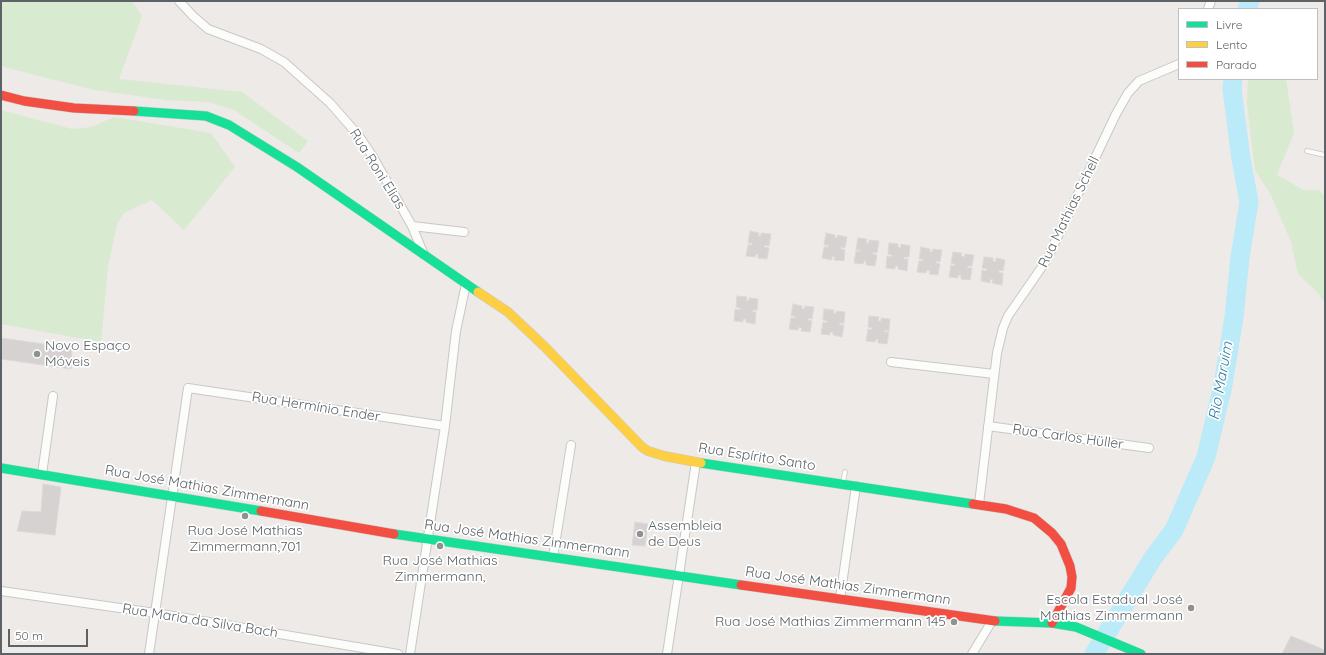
<!DOCTYPE html>
<meta charset="utf-8">
<style>
body{margin:0}
#map{position:relative;width:1326px;height:655px;overflow:hidden;background:#edeae7;font-family:Quicksand,sans-serif}
canvas{display:block}
.frame{position:absolute;inset:0;border:2px solid #5c6266;pointer-events:none}
.legend{position:absolute;left:1178px;top:8px;width:140px;height:72px;box-sizing:border-box;background:#fff;border:1px solid #bec0c2;margin:0;padding:5px 7px;list-style:none;font-size:12px;color:#5c6266}
.legend li{display:flex;align-items:center;gap:8px;height:20px}
.legend b{width:20px;border:1px solid #bec0c2}
.scale{position:absolute;left:8px;top:629px;width:80px;height:18px;box-sizing:border-box;border:2px solid #5c6266;border-top:0;padding-left:5px;font-size:12px;line-height:14px;white-space:nowrap;color:#5c6266;-webkit-text-stroke:3px #fff;paint-order:stroke}
</style>
<div id="map">
<canvas width="1326" height="655"></canvas>
<div class="frame"></div>
<ul class="legend">
<li><b style="height:5px;background:#16e098"></b>Livre</li>
<li><b style="height:5px;background:#ffcf43"></b>Lento</li>
<li><b style="height:5px;background:#f24e42"></b>Parado</li>
</ul>
<div class="scale">50 m</div>
</div>
<script>
const context = document.querySelector('canvas').getContext('2d');
context.lineJoin = 'round';
function fill(path, color) { context.fillStyle = color; context.fill(path, 'evenodd'); }
const shape = rows => new Path2D(rows.map(r => 'M' + r).join(''));
function stroke(path, color, width, dash) { context.strokeStyle = color; context.lineWidth = width; context.lineCap = dash ? 'butt' : 'round'; context.setLineDash(dash || []); context.stroke(path); }
function drawText(font, color, halo, rows, align = 'center') {
  context.font = font + ' Quicksand,sans-serif'; context.lineWidth = 3.5; context.setLineDash([]); context.textBaseline = 'middle'; context.strokeStyle = halo; context.fillStyle = color; for (const [text, x, y, turn = 0] of rows) {
    context.save(); context.translate(x, y); context.rotate((+turn || 0) * Math.PI / 180); context.textAlign = isNaN(turn) ? turn : align; if (halo) context.strokeText(text, 0, 0); context.fillText(text, 0, 0); context.restore();
  }
}
const green = shape([
 [1,1,132,1,142,16,119,79,242,92,308,141,299,153,234,110,208,102,166,100,95,90,35,75,1,66],
 [1248,79,1286,79,1294,133,1277,175,1303,190,1318,190,1325,196,1325,303,1318,293,1298,274,1291,242,1271,195,1255,170,1247,104],
 [1,110,72,129,92,127,114,117,211,133,235,167,184,230,152,200,124,213,117,224,108,266,101,342,1,324]
]);
const river = shape([
 [1247,9,1250,1],
 [1094,654,1153,558,1174,530,1206,457,1223,385,1234,317,1240,257,1249,202,1241,159,1232,89,1233,79]
]);
const building = shape([
 [750,231,759,233,758,236,761,236,761,233,771,234,769,246,765,245,764,247,769,248,767,259,758,258,758,255,756,254,755,257,746,256,748,245,752,245,752,243,748,243,750,231],
 [826,233,835,235,835,238,837,238,838,235,847,237,845,248,841,247,841,249,845,250,844,261,834,260,835,257,832,256,832,260,822,258,824,247,828,247,829,245,824,245,826,233],
 [858,238,867,239,866,243,869,243,869,240,879,241,877,253,873,252,873,254,877,255,875,266,866,265,866,261,864,261,863,264,854,263,856,251,860,252,860,250,856,250,858,238],
 [889,243,898,244,898,247,901,248,901,244,910,246,909,257,904,257,904,259,908,259,907,271,898,269,898,266,895,266,895,269,886,268,887,256,892,257,892,255,888,254,889,243],
 [921,247,930,249,930,252,932,252,933,249,942,250,940,262,936,261,936,263,940,264,938,275,929,274,930,271,927,270,926,273,917,272,919,261,923,261,923,259,919,259,921,247],
 [953,252,962,253,961,256,964,257,965,254,974,255,972,266,968,266,967,268,972,268,970,280,961,279,961,275,958,275,958,278,949,277,951,265,955,266,955,264,951,263,953,252],
 [984,257,993,258,993,261,996,262,996,258,1005,260,1003,271,999,270,999,273,1003,273,1002,285,992,283,993,280,990,279,990,283,981,281,982,270,986,271,987,269,982,268,984,257],
 [737,296,747,297,746,300,749,301,749,298,758,299,757,310,753,310,752,312,756,312,755,324,746,322,746,319,743,319,743,322,734,321,735,309,740,310,740,308,736,307,737,296],
 [793,304,802,306,802,309,804,309,805,306,814,307,812,319,808,318,808,320,812,321,810,332,801,331,802,328,799,327,798,330,789,329,791,318,795,318,795,316,791,316,793,304],
 [824,309,834,310,833,313,836,314,836,311,845,312,844,323,840,323,839,325,844,325,842,337,833,335,833,332,830,332,830,335,821,334,823,322,827,323,827,321,823,320,824,309],
 [869,316,879,317,878,321,881,321,881,318,890,319,889,331,885,330,884,332,889,332,887,344,878,343,878,339,876,339,875,342,866,341,868,329,872,330,872,328,868,327,869,316],
 [1,338,72,348,71,369,1,359,1,338],
 [43,484,61,487,55,535,17,531,22,511,41,512,43,484],
 [635,522,648,524,645,546,632,545,635,522],
 [1291,636,1325,650,1325,654,1282,654,1291,636]
]);
const lane = shape([
 [1307,151,1325,155],
 [843,483,845,472]
]);
const street = shape([
 [179,1,193,16,208,29,261,49,284,62,330,103,359,136,373,157,412,226,424,255],
 [1208,9,1211,1],
 [412,226,464,232],
 [891,362,994,374],
 [988,426,1149,448],
 [42,474,53,396],
 [979,504,997,353,1003,328,1008,316,1046,261,1116,114,1128,93,1139,81,1179,64],
 [553,557,571,445],
 [1,591,155,613,398,654],
 [840,599,856,486],
 [149,654,188,388,445,426],
 [410,654,445,426,456,331,466,284],
 [667,654,696,462],
 [972,654,992,621]
]);
const fast = shape([
 [134,111,206,116,229,125,297,167,478,292],
 [701,463,973,504],
 [1,468,261,511],
 [394,534,741,585],
 [995,621,1052,623,1076,627,1141,654]
]);
const slow = shape([
 [478,292,508,312,545,347,642,447,648,451,664,456,701,463]
]);
const jam = shape([
 [1,95,24,101,74,108,134,111],
 [973,504,1006,509,1034,518,1052,533,1061,544,1070,566,1072,577,1071,588,1052,623],
 [261,511,394,534],
 [741,585,995,621]
]);
const markers = [
 [37,354,4,"#8f9293"],
 [245,516,4,"#8f9293"],
 [640,534,4,"#8f9293"],
 [440,546,4,"#8f9293"],
 [1191,608,4,"#8f9293"],
 [954,622,4,"#8f9293"]
];
const streetNames = [
 ["Rua Roni Elias",377,169,58],
 ["Rua Mathias Schell",1069,212,-64],
 ["Rua Hermínio Ender",316,407,9],
 ["Rua Carlos Hüller",1068,437,8],
 ["Rua Espírito Santo",757,457,9],
 ["Rua José Mathias Zimmermann",207,488,10],
 ["Rua José Mathias Zimmermann",527,539,8],
 ["Rua José Mathias Zimmermann",848,586,8],
 ["Rua Maria da Silva Bach",200,621,9]
];
const poiNames = [
 ["Novo Espaço",45,346],
 ["Móveis",45,362],
 ["Assembleia",648,526],
 ["de Deus",648,542],
 ["Rua José Mathias",245,531,"center"],
 ["Zimmermann,701",245,547,"center"],
 ["Rua José Mathias",440,561,"center"],
 ["Zimmermann,",440,577,"center"],
 ["Escola Estadual José",1183,600,"right"],
 ["Mathias Zimmermann",1183,616,"right"],
 ["Rua José Mathias Zimmermann 145",946,622,"right"]
];
const waterNames = [
 ["Rio Maruim",1221,381,-80]
];
fill(green, '#d8ead0');
stroke(river, '#bbeaf8', 19);
fill(building, '#d5d2d1');
stroke(building, '#dcd9d6', 1);
stroke(lane, '#c8c8c8', 5.5);
stroke(street, '#c8c8c8', 10);
stroke(fast, '#c9c9c9', 10);
stroke(slow, '#c9c9c9', 10);
stroke(jam, '#c9c9c9', 10);
stroke(lane, '#fcfcfb', 4);
stroke(street, '#fcfcfb', 8);
stroke(fast, '#16e098', 9);
stroke(slow, '#ffcf43', 9);
stroke(jam, '#f24e42', 9);
for (const [x, y, r, color] of markers) { const dot = new Path2D(); dot.arc(x, y, r, 0, 2 * Math.PI); context.fillStyle = color; context.fill(dot); stroke(dot, '#fff', 1.5); }
drawText('14px', '#5c6266', '#fff', streetNames);
drawText('14px', '#5c6266', '#fff', poiNames, 'left');
drawText('italic 15px', '#307da0', '#fff', waterNames);
</script>
